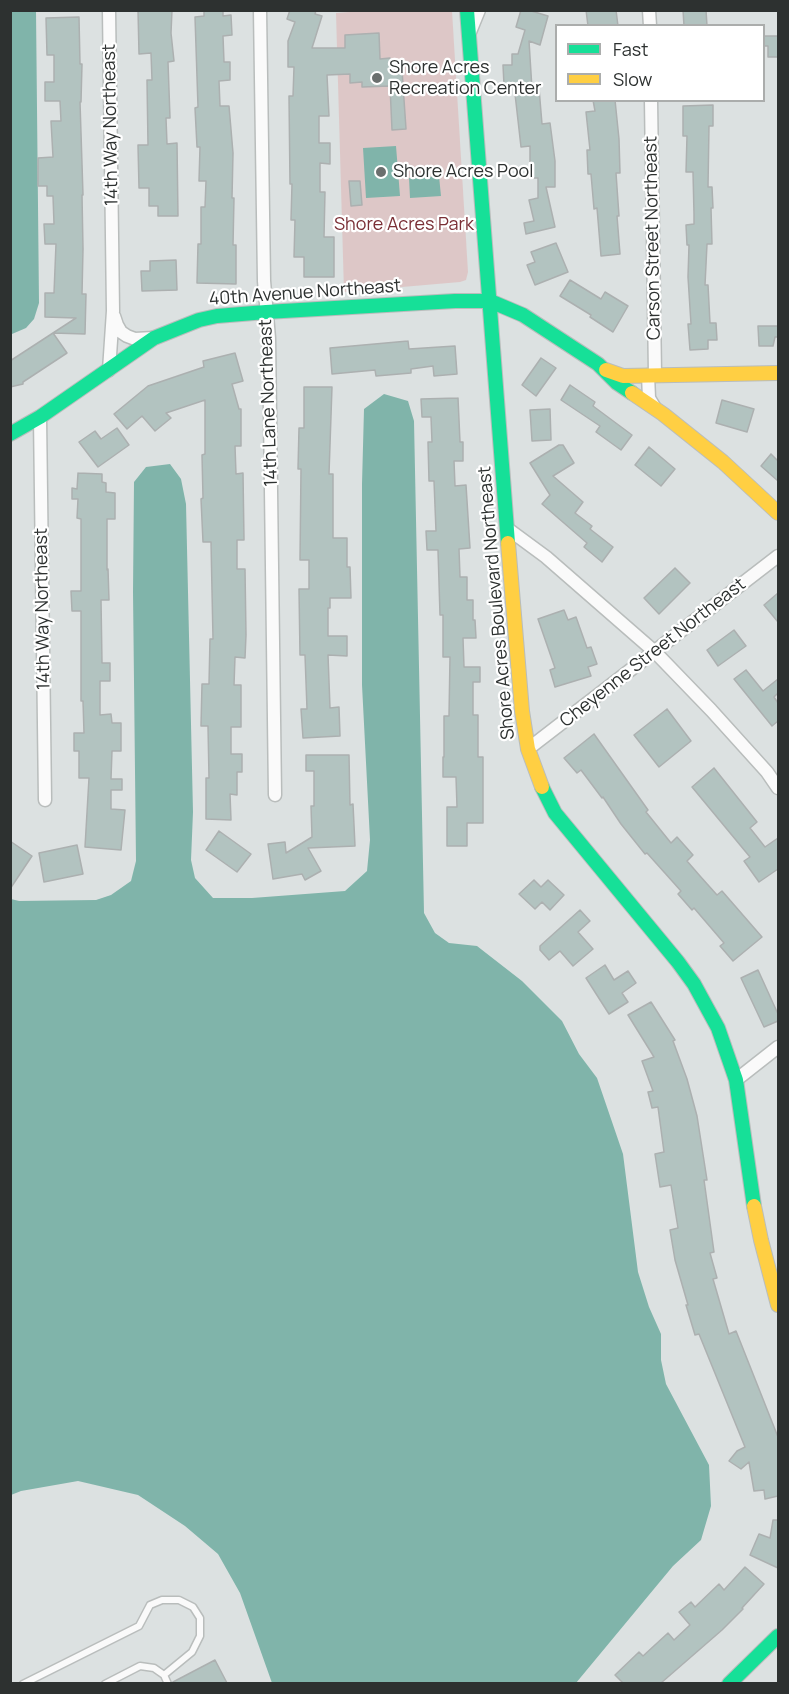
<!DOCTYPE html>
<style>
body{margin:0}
#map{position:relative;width:789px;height:1694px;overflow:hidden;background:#dce1e1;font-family:Manrope,sans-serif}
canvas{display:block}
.frame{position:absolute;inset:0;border:12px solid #2d3130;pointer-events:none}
.legend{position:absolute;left:555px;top:24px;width:210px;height:78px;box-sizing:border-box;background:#fff;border:2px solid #abadac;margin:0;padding:8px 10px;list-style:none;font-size:18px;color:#2d3130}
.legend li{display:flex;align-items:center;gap:12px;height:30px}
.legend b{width:30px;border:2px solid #abadac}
</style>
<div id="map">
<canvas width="789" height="1694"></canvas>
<div class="frame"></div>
<ul class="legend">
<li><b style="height:8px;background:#16e098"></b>Fast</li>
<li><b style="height:8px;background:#ffcf43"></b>Slow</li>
</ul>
</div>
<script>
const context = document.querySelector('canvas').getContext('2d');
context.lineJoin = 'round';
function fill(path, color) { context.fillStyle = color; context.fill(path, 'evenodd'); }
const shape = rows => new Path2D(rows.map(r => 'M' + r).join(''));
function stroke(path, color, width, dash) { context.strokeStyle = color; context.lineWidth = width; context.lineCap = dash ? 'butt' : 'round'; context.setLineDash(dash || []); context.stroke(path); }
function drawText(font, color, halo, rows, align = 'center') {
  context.font = font + ' Manrope,sans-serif'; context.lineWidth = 4.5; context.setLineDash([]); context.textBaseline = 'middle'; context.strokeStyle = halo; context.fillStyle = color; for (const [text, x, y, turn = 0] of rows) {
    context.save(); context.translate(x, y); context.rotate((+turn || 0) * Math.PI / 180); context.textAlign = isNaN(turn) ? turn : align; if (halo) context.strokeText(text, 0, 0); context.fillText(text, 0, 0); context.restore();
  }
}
const green = shape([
 [376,10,452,11,468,272,466,280,460,282,344,292,336,13]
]);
const water = shape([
 [10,11,36,11,39,303,34,319,26,328,12,334,10,334],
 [396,146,400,196,366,198,363,148],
 [439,176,441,196,410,198,409,178],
 [384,394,408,401,414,421,424,913,435,933,449,943,477,946,522,981,562,1021,579,1054,597,1078,623,1154,638,1272,649,1307,661,1334,661,1360,666,1384,709,1465,711,1506,701,1540,673,1566,576,1683,272,1683,240,1593,218,1554,185,1526,138,1495,78,1481,21,1491,11,1495,11,899,19,901,96,900,111,895,131,881,136,861,133,592,134,482,146,467,170,464,181,479,186,504,193,812,191,860,195,878,213,898,252,898,345,891,367,871,370,840,362,685,362,484,364,409]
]);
const building = shape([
 [138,10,172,10,171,33,174,61,168,62,170,118,166,118,167,144,177,143,178,216,158,216,158,206,149,206,149,188,139,188,138,145,148,145,147,80,152,80,151,53,139,54,138,10],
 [204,10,223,10,223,16,231,15,232,35,223,36,224,62,230,62,230,80,219,81,220,106,229,106,233,153,232,198,234,198,233,245,236,245,236,284,197,283,198,244,201,244,201,207,205,207,206,181,199,181,200,147,197,147,195,108,198,107,195,17,204,16,204,10],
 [290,10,316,10,315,14,322,16,312,48,345,48,345,35,379,33,380,59,390,58,391,70,402,70,406,129,392,130,390,86,362,87,362,82,350,83,350,74,327,75,329,116,319,116,319,143,330,143,330,164,320,163,320,192,325,192,324,237,334,237,334,277,304,277,304,257,294,257,295,220,291,220,292,184,290,184,289,96,293,96,294,67,288,67,288,41,295,22,287,19,290,10],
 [521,10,528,10,548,16,540,45,529,41,532,89,539,88,542,124,550,123,555,161,555,187,546,187,555,227,526,234,524,223,534,221,529,200,538,198,538,178,530,178,530,146,521,147,514,85,504,85,503,65,512,65,512,54,518,54,525,30,516,27,521,10],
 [586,10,616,10,618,26,588,26,586,10],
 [683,10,706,10,707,26,684,26,683,10],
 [79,17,80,64,82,64,81,102,80,102,83,195,82,195,83,249,82,294,86,294,85,334,53,333,67,353,23,382,23,384,10,387,10,361,76,318,45,317,45,293,54,293,56,244,45,244,44,224,54,224,53,196,47,196,47,186,38,186,38,158,53,157,51,121,61,121,60,101,45,101,45,82,54,82,54,55,47,55,46,18,79,17],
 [764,36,778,36,778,57,768,57,768,46,764,46,764,36],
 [593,100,615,100,619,139,620,173,616,173,619,216,617,216,620,254,601,256,597,208,594,209,591,174,588,174,587,150,590,150,586,112,595,111,593,100],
 [713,105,713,126,709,126,708,187,712,187,713,208,711,208,712,244,707,244,705,285,708,285,710,323,716,323,717,340,708,340,708,349,690,350,688,324,691,324,688,277,689,245,687,245,686,225,694,224,694,214,693,172,686,172,687,136,683,136,683,106,713,105],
 [349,181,360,181,362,205,351,206,349,181],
 [556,243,568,272,535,285,527,265,535,262,531,252,556,243],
 [176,260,177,290,142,291,141,271,150,271,150,261,176,260],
 [570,280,601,299,605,292,628,306,613,332,590,317,591,315,560,296,570,280],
 [758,326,778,326,778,337,775,337,773,346,759,346,758,326],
 [408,341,409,349,455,346,457,374,434,376,433,366,411,369,411,373,376,376,375,370,332,374,330,348,408,341],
 [235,353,243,381,232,384,239,409,241,409,241,446,235,446,236,474,243,473,244,540,237,540,237,569,245,569,246,635,245,658,235,657,234,685,241,685,241,727,231,727,231,754,242,754,242,772,237,772,237,795,230,794,231,820,206,819,206,778,209,778,208,726,201,726,202,684,209,684,210,639,213,639,211,542,203,542,201,499,203,498,202,455,205,454,205,400,166,413,171,418,155,431,142,416,127,429,114,414,148,386,204,367,203,361,235,353],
 [541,358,556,368,536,396,522,385,541,358],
 [570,385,595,402,593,406,632,435,621,450,596,432,600,426,561,400,570,385],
 [304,387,332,387,329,474,333,474,333,538,347,538,347,567,350,567,351,598,330,598,330,608,328,608,328,636,347,636,347,656,328,655,330,708,339,707,340,736,303,738,301,709,307,709,305,655,300,655,299,589,309,589,309,560,300,560,301,469,298,469,299,428,304,428,304,387],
 [458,398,460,442,463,442,463,461,454,461,455,486,466,485,470,548,459,549,460,577,467,577,467,600,473,600,473,620,475,620,476,638,463,638,464,667,480,667,480,682,473,682,473,715,478,715,478,757,483,757,483,823,467,823,467,846,447,846,447,807,457,807,456,777,443,777,443,757,444,757,444,716,449,716,450,657,443,657,443,615,440,615,438,550,427,550,426,531,436,531,434,481,429,481,428,442,432,442,431,417,422,417,421,399,458,398],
 [722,400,754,409,747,432,716,423,722,400],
 [550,409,551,440,532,441,530,410,550,409],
 [117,428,129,445,98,467,79,442,95,431,101,439,117,428],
 [559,445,563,445,574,463,553,476,583,502,575,513,592,526,590,529,613,547,602,562,584,547,587,543,542,504,550,495,530,463,559,445],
 [649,447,675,469,661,486,635,465,649,447],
 [771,454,778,461,778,481,761,466,771,454],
 [78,473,102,474,102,482,106,483,106,492,115,493,115,519,107,519,107,570,108,569,109,600,101,600,102,663,110,663,110,681,100,681,100,715,111,714,112,723,121,723,121,751,112,751,111,779,122,779,122,790,111,790,111,809,125,810,121,850,85,847,89,778,79,778,79,751,74,751,74,733,84,733,83,701,81,701,81,611,72,611,71,591,81,591,81,519,77,518,78,499,72,499,72,488,77,489,78,473],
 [675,568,690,583,659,614,644,598,675,568],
 [778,593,778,622,764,605,778,593],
 [564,610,568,620,576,617,587,648,591,647,597,664,588,667,591,676,555,687,550,670,555,668,538,619,564,610],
 [734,630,746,646,718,666,707,650,734,630],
 [746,670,763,691,778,679,778,693,774,697,778,703,778,721,772,726,734,679,746,670],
 [667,709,691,741,659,767,634,735,667,709],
 [594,734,648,810,646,812,671,843,677,837,693,855,687,861,700,876,717,895,722,891,762,937,733,961,720,946,724,943,694,908,692,910,678,894,681,891,647,853,645,854,621,824,603,797,602,798,581,770,577,773,564,758,594,734],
 [306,755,349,755,350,805,353,804,355,846,308,848,321,871,305,880,302,874,273,879,268,844,285,842,286,853,312,837,311,806,314,806,314,771,306,771,306,755],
 [714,768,757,822,750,828,765,847,778,838,778,869,759,882,744,861,750,857,692,787,714,768],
 [219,831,251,854,237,872,206,850,219,831],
 [10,841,32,856,10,889,10,841],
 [77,845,83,874,44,882,39,853,77,845],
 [534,880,541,887,548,880,564,895,550,910,542,902,535,909,519,894,534,880],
 [580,910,590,921,578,932,593,949,573,966,560,951,549,960,540,950,540,946,580,910],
 [605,965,614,980,628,971,636,983,622,993,628,1002,609,1014,586,978,605,965],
 [758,970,778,1014,778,1021,764,1027,741,978,758,970],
 [651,1002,675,1040,673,1041,687,1079,697,1116,707,1180,704,1180,714,1252,710,1253,717,1278,713,1279,729,1334,736,1331,778,1437,778,1496,765,1499,764,1490,754,1491,749,1462,741,1469,729,1461,737,1451,745,1447,699,1334,695,1335,686,1305,688,1305,675,1260,670,1230,678,1228,671,1185,660,1187,655,1154,664,1152,658,1107,652,1108,648,1092,653,1091,642,1061,654,1057,628,1015,651,1002],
 [773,1520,778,1520,778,1568,750,1555,759,1534,770,1538,773,1520],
 [745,1567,764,1584,742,1608,743,1609,722,1630,661,1683,623,1683,615,1675,639,1652,643,1656,668,1633,674,1640,690,1625,679,1612,691,1602,695,1607,719,1584,724,1590,745,1567],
 [215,1660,227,1683,173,1683,173,1682,215,1660]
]);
const lane = shape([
 [23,1684,139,1626,150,1605,162,1600,179,1600,193,1607,200,1618,200,1636,192,1652,164,1675],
 [105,1684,140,1666,154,1668,164,1675,168,1684]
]);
const street = shape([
 [260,10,264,281,269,338,275,795],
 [649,10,650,26],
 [470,32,479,10],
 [651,100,655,375],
 [114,316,117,325,121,332,127,336,135,339,153,338],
 [109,370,113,311,109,10],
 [648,375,649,398,655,408],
 [40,417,45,800],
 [508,529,546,557,655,652,711,710,767,772,778,788],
 [528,749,778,556],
 [736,1080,778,1047]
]);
const fast = shape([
 [467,10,508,543],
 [10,434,40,417,154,338,199,320,217,316,266,312,455,301,490,301,523,315,598,364,617,383,632,393],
 [542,787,555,813,678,962,694,984,718,1028,736,1080,754,1206],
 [729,1684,778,1636]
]);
const slow = shape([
 [606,370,623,376,778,373],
 [632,393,663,414,723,462,778,513],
 [508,543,522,711,528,749,542,787],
 [754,1206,761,1240,778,1305]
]);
const markers = [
 [377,78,6,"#6a6f6e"],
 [381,172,6,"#6a6f6e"]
];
const poiNames = [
 ["Shore Acres",389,68],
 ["Recreation Center",389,89],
 ["Shore Acres Pool",393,172]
];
const streetNames = [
 ["14th Way Northeast",111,125,-91],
 ["Carson Street Northeast",653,238,-91],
 ["40th Avenue Northeast",305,293,-4],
 ["14th Lane Northeast",269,403,-92],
 ["Shore Acres Boulevard Northeast",497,603,-95],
 ["14th Way Northeast",43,609,-91],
 ["Cheyenne Street Northeast",653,653,-38]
];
const parkNames = [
 ["Shore Acres Park",404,225]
];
fill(green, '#ddc7c7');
fill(water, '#80b4aa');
fill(building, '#b2c3c0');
stroke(building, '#acb0b0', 1.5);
stroke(lane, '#b9bdbc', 9);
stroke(street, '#b9bdbc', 15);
stroke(fast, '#b9bdbc', 16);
stroke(slow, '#b9bdbc', 16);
stroke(lane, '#fafafa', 6);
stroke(street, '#fafafa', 12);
stroke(fast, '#16e098', 14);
stroke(slow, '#ffcf43', 14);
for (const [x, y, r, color] of markers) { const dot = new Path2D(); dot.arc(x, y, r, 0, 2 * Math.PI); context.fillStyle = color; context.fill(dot); stroke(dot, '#fff', 2); }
drawText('18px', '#2d3130', '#fff', poiNames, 'left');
drawText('18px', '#2d3130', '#fff', streetNames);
drawText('18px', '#7a2e35', '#fff', parkNames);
</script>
